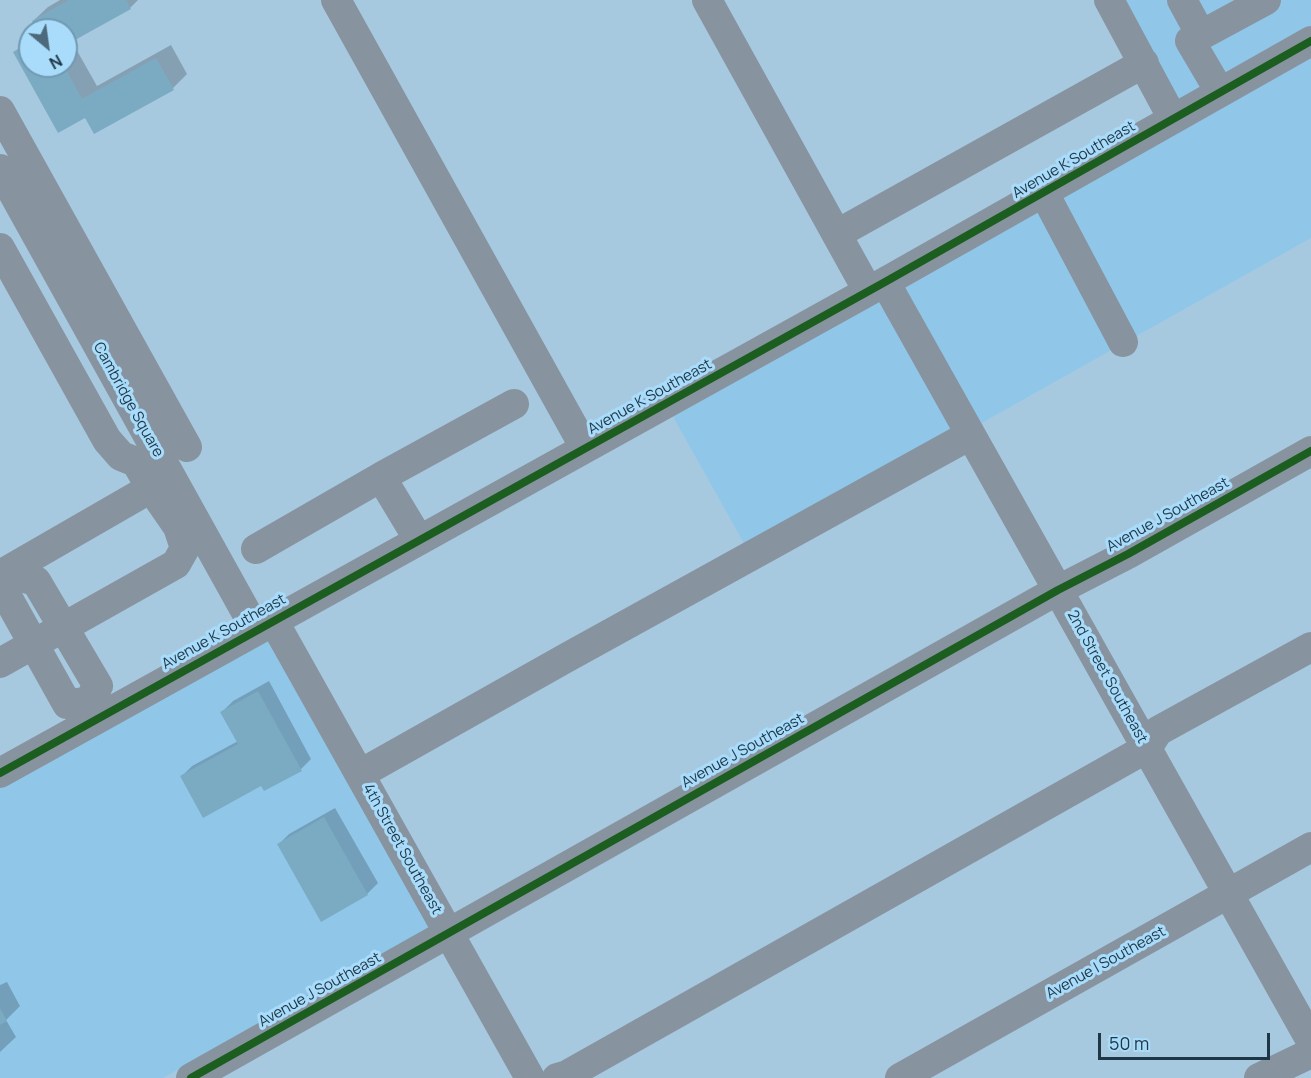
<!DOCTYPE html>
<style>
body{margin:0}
#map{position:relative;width:1311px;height:1078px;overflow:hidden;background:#a7c9df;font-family:Manrope,sans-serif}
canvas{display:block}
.north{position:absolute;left:18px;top:18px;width:60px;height:60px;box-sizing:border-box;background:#a9dbfa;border:2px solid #7199b2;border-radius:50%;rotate:151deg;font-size:16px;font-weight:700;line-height:24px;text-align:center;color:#1d3746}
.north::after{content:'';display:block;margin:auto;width:21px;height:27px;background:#4d6a7c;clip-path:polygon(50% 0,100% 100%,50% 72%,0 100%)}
.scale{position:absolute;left:1098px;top:1033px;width:172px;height:27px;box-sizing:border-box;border:3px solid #1d3746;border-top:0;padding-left:8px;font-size:18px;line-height:21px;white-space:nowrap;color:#1d3746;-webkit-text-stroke:4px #a9dbfa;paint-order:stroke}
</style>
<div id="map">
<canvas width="1311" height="1078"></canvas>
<div class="north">N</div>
<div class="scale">50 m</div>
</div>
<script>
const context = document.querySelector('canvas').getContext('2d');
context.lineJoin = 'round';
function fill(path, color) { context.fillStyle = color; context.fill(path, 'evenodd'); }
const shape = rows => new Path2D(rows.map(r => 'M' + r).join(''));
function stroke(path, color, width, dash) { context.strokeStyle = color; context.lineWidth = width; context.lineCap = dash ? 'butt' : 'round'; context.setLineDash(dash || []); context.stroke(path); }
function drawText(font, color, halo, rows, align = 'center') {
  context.font = font + ' Manrope,sans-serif'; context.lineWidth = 6; context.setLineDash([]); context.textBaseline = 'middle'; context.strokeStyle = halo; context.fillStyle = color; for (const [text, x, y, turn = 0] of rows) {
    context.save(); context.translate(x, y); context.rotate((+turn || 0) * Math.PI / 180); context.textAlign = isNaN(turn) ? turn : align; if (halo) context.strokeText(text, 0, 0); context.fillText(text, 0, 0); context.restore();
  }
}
const built = shape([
 [1123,0,1311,0,1311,26,1177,101],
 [1311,57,1311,238,978,425,902,288],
 [881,300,958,437,750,554,672,415],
 [269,638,432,926,163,1078,0,1078,0,788]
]);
const shadow = shape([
 [60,0,138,0,130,8,71,40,97,86,171,45,187,74,173,88,86,116,59,131,15,52,30,37,30,66,66,66,66,30,38,30,33,21,48,7],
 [269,681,311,759,301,769,262,784,181,777,192,766,238,741,222,712,233,701],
 [335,808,378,883,367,894,279,844,289,834],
 [7,982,20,1006,6,1020,16,1037,0,1052,0,985]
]);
const building = shape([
 [69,0,126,0,131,9,66,45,66,30,37,30,32,21],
 [30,42,30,66,64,66,82,99,156,58,174,90,94,134,85,118,58,133,13,52],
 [258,691,302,771,264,791,261,786,203,818,180,776,238,744,220,712],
 [324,817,368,895,321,922,277,844],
 [0,1008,7,1021,0,1025]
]);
const minor = shape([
 [336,0,585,448],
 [707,0,868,291],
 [1109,0,1173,119],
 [1182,0,1201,35],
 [1220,92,1190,41,1266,0],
 [0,111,187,447],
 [0,169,256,630],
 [1044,193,1123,342],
 [837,234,1144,63],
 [0,248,107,440,121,456,136,462,151,488],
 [885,282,1311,1041],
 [381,477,514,404],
 [256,549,381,477,419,540],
 [0,575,151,488,178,527,185,548,176,564,0,663],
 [12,575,36,581,98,686,88,702,67,704,5,593,12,575],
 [273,620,530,1078],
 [0,773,885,282,1311,41],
 [360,774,566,658,970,435],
 [191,1078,1058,590,1128,554,1311,451],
 [557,1078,567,1075,1147,748,1158,731,1311,647],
 [900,1078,1311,847],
 [1259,1078,1311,1053]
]);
const cycleway = shape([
 [0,773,885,282,1311,41],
 [191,1078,1058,590,1128,554,1311,451]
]);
const streetNames = [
 ["Avenue K Southeast",1074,160,-30],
 ["Avenue K Southeast",650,397,-29],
 ["Cambridge Square",128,400,61],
 ["Avenue J Southeast",1168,515,-29],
 ["Avenue K Southeast",224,632,-29],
 ["2nd Street Southeast",1107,677,61],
 ["Avenue J Southeast",743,751,-29],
 ["4th Street Southeast",402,849,61],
 ["Avenue I Southeast",1106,963,-29],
 ["Avenue J Southeast",320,990,-29]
];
fill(built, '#90c7e9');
fill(shadow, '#0003');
fill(building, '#7babc2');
stroke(minor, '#8893a0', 30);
stroke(cycleway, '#1b5e20', 8);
drawText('15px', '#1d3746', '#a9dbfa', streetNames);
</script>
